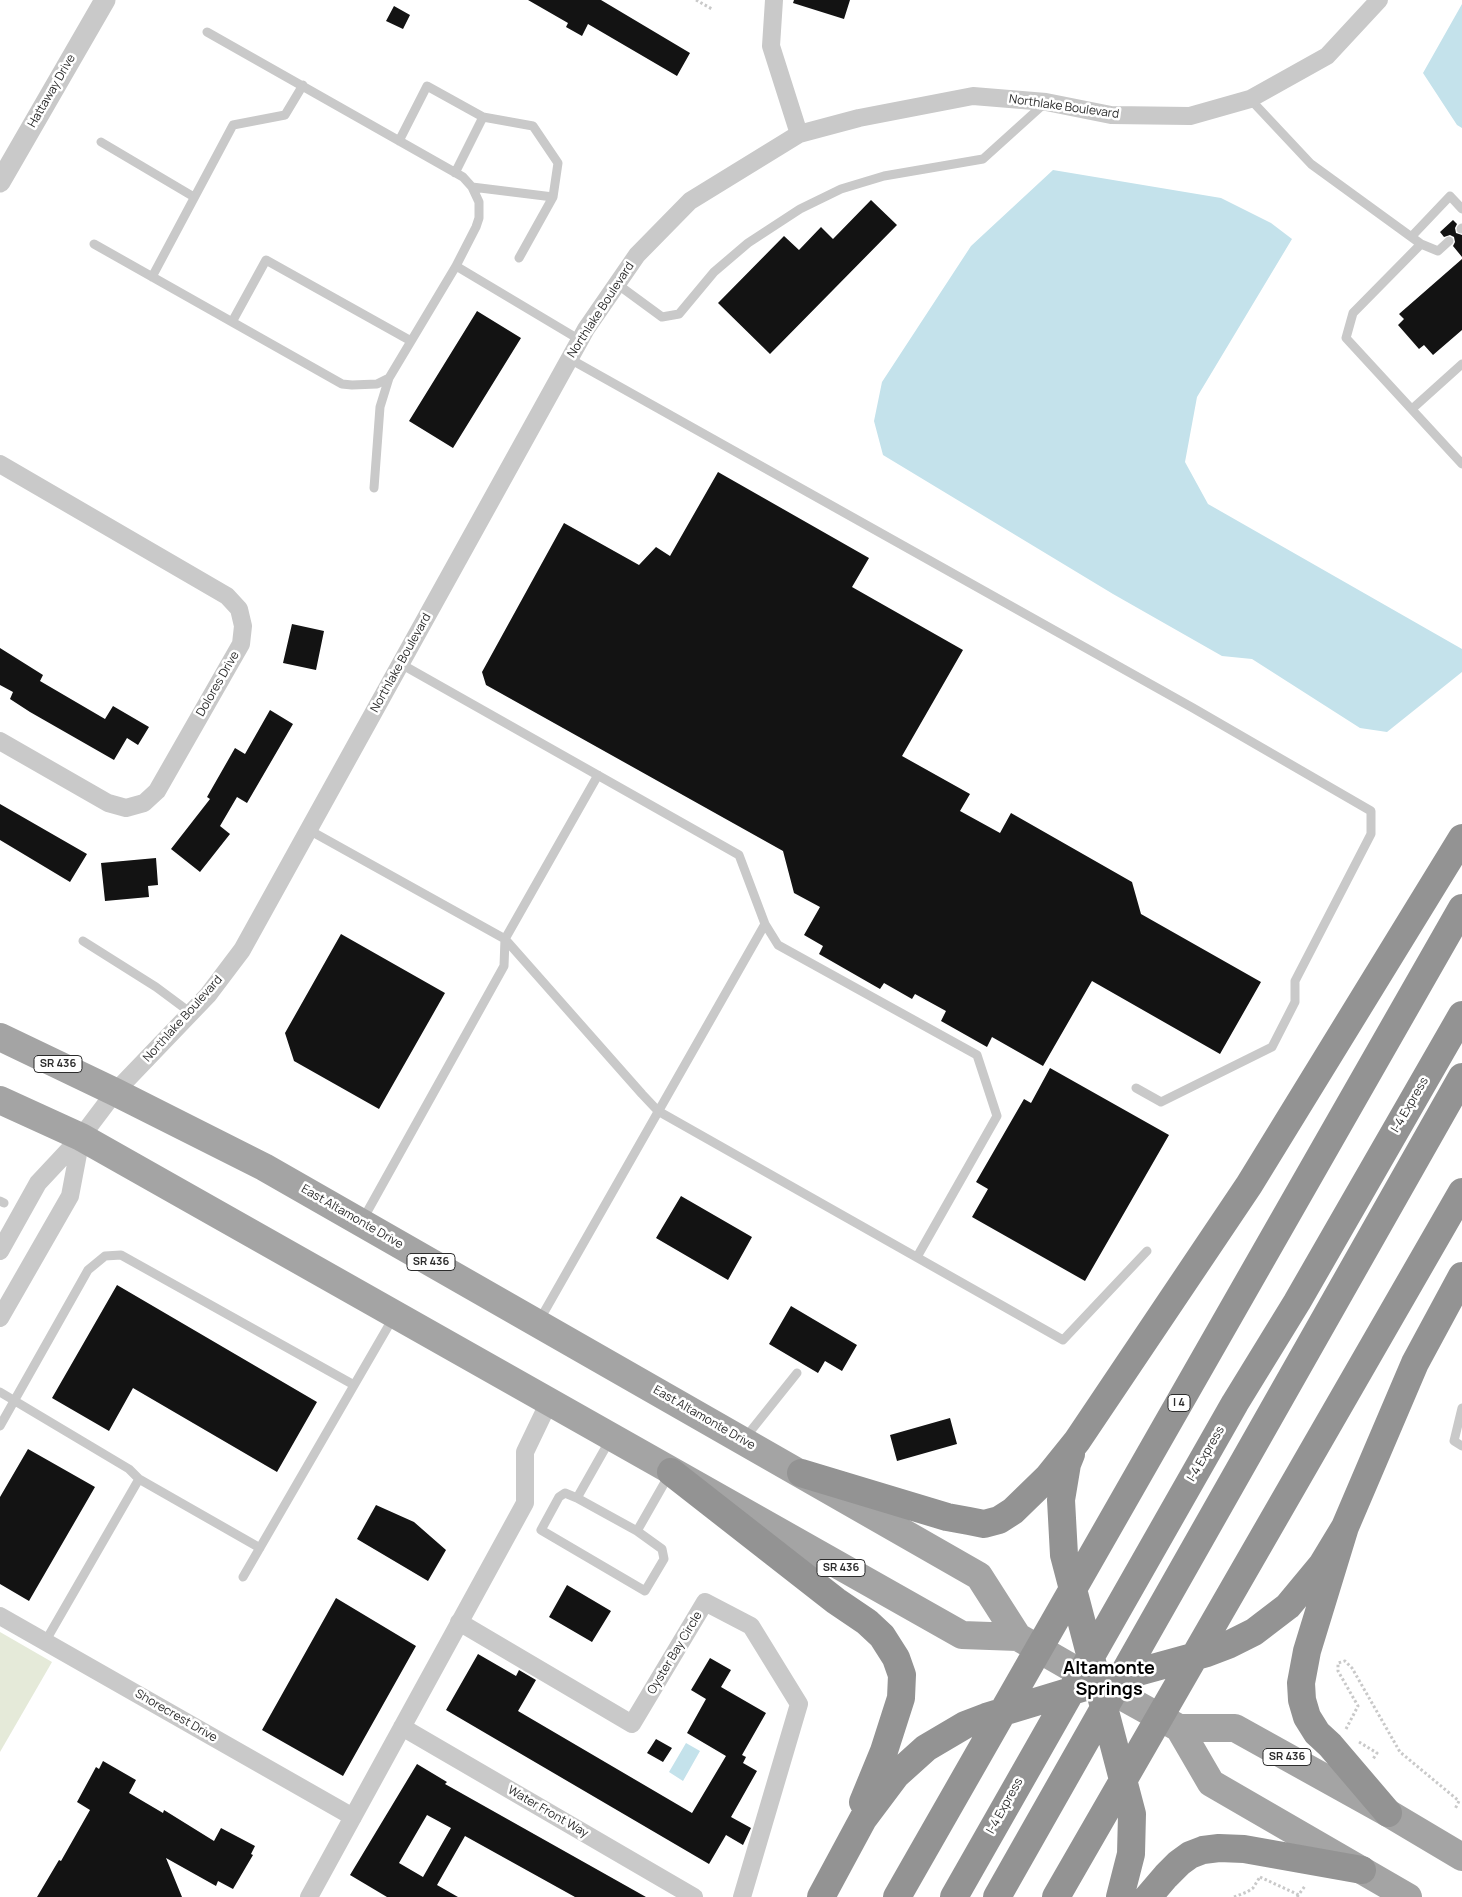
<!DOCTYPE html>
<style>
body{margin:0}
canvas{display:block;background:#fff}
</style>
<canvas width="1462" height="1897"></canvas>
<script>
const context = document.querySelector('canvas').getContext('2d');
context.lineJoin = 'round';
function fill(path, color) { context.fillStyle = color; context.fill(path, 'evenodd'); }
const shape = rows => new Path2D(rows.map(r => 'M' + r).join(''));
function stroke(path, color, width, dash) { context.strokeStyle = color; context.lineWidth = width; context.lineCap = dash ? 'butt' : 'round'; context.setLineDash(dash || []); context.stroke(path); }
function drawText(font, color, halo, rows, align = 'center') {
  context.font = font + ' Manrope,sans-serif'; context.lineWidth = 5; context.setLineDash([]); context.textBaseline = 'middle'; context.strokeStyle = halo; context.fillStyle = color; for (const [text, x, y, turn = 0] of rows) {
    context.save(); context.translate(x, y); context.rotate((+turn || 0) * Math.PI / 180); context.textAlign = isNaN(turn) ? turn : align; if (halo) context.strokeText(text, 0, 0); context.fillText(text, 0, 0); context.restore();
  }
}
const green = shape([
 [0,1632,52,1662,0,1752]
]);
const water = shape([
 [1462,4,1462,128,1457,125,1423,73],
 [1053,170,1221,198,1271,223,1292,239,1197,397,1185,462,1208,504,1462,649,1462,672,1387,732,1360,728,1252,659,1222,656,1113,594,883,455,874,421,882,382,971,246],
 [686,1743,700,1751,683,1781,669,1772]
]);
const building = shape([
 [528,0,601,0,690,53,677,76,588,24,582,36,566,27,568,23],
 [794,0,850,0,844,19,793,3],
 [394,6,410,15,403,29,386,21],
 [871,200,897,225,770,354,718,303,784,236,799,250,821,227,833,239],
 [1453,220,1457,224,1455,228,1456,233,1462,235,1462,257,1453,246,1455,242,1454,237,1450,235,1444,237,1440,232],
 [1462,259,1462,330,1433,355,1424,345,1419,349,1398,325,1404,319,1399,314],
 [477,311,521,338,453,448,409,421],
 [718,472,869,558,852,587,963,650,902,756,970,794,960,811,1000,833,1011,813,1132,882,1141,914,1261,982,1220,1054,1092,981,1043,1066,992,1037,987,1047,941,1021,946,1011,915,994,912,999,884,983,880,989,819,954,823,946,804,935,820,907,794,893,783,851,486,685,482,672,564,523,639,565,656,547,670,556],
 [292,624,324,631,316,670,283,663],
 [0,648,43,675,40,681,105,719,113,706,149,727,138,745,127,738,114,760,30,712,10,699,13,692,0,685],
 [270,710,293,724,247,803,237,797,220,826,230,834,200,872,171,849,210,799,207,797,235,748,245,754],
 [0,804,87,854,70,882,0,840],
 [156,858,158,885,148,886,149,897,105,901,101,863],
 [341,934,445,993,379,1109,294,1061,285,1033],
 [1050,1068,1169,1135,1085,1281,972,1217,988,1189,976,1182,1024,1099,1031,1103],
 [681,1196,752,1237,728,1280,656,1238],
 [117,1285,317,1402,277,1472,133,1388,109,1431,52,1398],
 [791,1306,857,1345,842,1371,825,1361,818,1373,769,1344],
 [950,1418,957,1444,897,1461,890,1435],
 [28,1449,95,1487,29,1601,0,1584,0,1497],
 [376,1505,414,1522,446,1550,428,1581,357,1539],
 [567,1585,611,1611,592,1642,549,1617],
 [336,1598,416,1646,343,1776,262,1730],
 [478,1654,516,1676,519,1670,536,1680,518,1711,692,1813,726,1756,687,1733,706,1699,691,1690,710,1658,731,1670,721,1687,766,1713,742,1755,746,1757,743,1763,757,1771,731,1817,751,1828,743,1845,726,1835,709,1864,446,1710],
 [656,1739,672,1748,663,1762,647,1753],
 [103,1761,136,1780,129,1793,163,1813,164,1810,214,1841,221,1828,255,1846,251,1854,253,1855,233,1889,218,1881,216,1886,166,1858,182,1897,37,1897,59,1860,61,1861,90,1810,77,1802,96,1767,99,1769],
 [417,1764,447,1782,445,1784,646,1897,575,1897,465,1836,437,1885,458,1897,387,1897,350,1875],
 [427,1815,451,1828,423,1877,399,1863]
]);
const path = shape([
 [696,0,712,9],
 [1346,1729,1358,1706,1338,1671,1338,1663,1345,1661,1352,1668,1400,1752,1459,1801,1455,1809],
 [1359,1742,1377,1753,1373,1759],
 [1260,1877,1299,1895],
 [1234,1897,1247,1892,1253,1888,1260,1877],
 [1297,1897,1305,1886]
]);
const service = shape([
 [207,32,463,177,472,187,479,202,479,218,476,227,456,266],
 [1250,99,1311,164,1421,244,1353,313,1346,338,1462,464],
 [483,117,533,126,558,163,553,197],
 [399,141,427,86,483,117,455,173],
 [101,142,194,197],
 [472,187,553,197,519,258],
 [1461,229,1462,228],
 [1412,236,1450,196,1462,209],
 [94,244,342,384,352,385,377,384,389,378],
 [1421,244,1438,251,1449,241],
 [152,277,233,125,285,115,303,85],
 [617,284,662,317,679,314,714,272,748,243,800,209,841,189,884,176,983,159,1045,103],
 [232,322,266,260,411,341],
 [570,359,1193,708,1371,811,1371,834,1295,981,1295,1002,1272,1047,1161,1102,1136,1088],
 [1412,409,1462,364],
 [374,488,380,407,389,378,456,266,580,340],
 [401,664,739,855,765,924,778,945,977,1055,997,1116,917,1257],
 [309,830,505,939,642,1094,658,1111,1063,1340,1147,1251],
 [83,941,156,987,191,1013],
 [0,1201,4,1203],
 [362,1221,504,966,505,939,598,775],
 [539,1321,765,924],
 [0,1392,129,1469,139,1479,260,1548],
 [1462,1408,1454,1441,1462,1446],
 [0,1426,88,1270,105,1256,121,1255,354,1385],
 [611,1438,577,1498,637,1531,669,1475],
 [745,1438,797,1373],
 [577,1498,565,1493,559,1497,541,1530,645,1591,664,1559,662,1549,637,1531],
 [243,1577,393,1318],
 [45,1642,139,1479]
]);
const minor = shape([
 [774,0,771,46,799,134],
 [0,464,227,596,239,609,243,626,241,644,157,791,144,803,126,808,108,803,0,741],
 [0,1251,38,1183,81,1137,115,1092,208,995,242,950,586,329,637,255,690,201,799,134,859,118,973,96,1046,102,1111,115,1190,116,1250,99,1327,56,1379,0],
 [0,1318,70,1196,81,1138],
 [0,1616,353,1817],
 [459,1622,632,1724,705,1602,751,1626,799,1704,742,1897],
 [402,1727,694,1897],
 [309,1897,525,1503,525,1452,549,1402]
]);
const tertiary = shape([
 [0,182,105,0]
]);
const primary = shape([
 [0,1037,115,1092,264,1167,979,1576,1018,1637,1098,1683,1179,1728,1235,1728,1388,1813,1462,1857],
 [0,1100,81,1137,962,1635,1018,1637],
 [1179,1728,1211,1783,1408,1897]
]);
const motorway = shape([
 [1071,1454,1067,1464,1061,1500,1064,1555,1132,1814,1131,1854,1120,1897],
 [671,1472,836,1601,867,1622,882,1636,896,1658,902,1675,901,1698,884,1751,863,1802],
 [801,1473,947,1517,969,1521,984,1524,999,1520,1013,1511,1048,1477,1077,1441,1249,1185,1462,838],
 [1388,1813,1330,1745,1317,1733,1307,1717,1302,1700,1301,1683,1307,1651,1345,1527,1415,1363,1462,1276],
 [821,1897,863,1819,896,1775,926,1748,965,1725,986,1717,1098,1683,1207,1653,1228,1645,1254,1632,1288,1606,1322,1565,1345,1527],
 [897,1897,1462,908],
 [954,1897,1235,1403,1297,1302,1462,1015],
 [997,1897,1462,1077],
 [1056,1897,1462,1192],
 [1148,1897,1166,1876,1179,1863,1190,1855,1203,1850,1219,1848,1244,1849,1362,1870]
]);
const shields = [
 [58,1064,48],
 [431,1262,48],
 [1179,1403,22],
 [841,1568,48],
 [1287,1757,48]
];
const shieldNames = [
 ["SR 436",58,1064],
 ["SR 436",431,1262],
 ["I 4",1179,1403],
 ["SR 436",841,1568],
 ["SR 436",1287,1757]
];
const streetNames = [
 ["Hattaway Drive",52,91,-60],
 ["Northlake Boulevard",1064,107,8],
 ["Northlake Boulevard",601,310,-57],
 ["Northlake Boulevard",401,663,-61],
 ["Dolores Drive",218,684,-60],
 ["Northlake Boulevard",183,1019,-48],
 ["I-4 Express",1410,1105,-60],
 ["East Altamonte Drive",352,1217,30],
 ["East Altamonte Drive",704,1418,30],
 ["I-4 Express",1206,1454,-60],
 ["Oyster Bay Circle",675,1653,-59],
 ["Shorecrest Drive",176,1716,30],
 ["I-4 Express",1005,1806,-61],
 ["Water Front Way",548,1812,30]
];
const districtNames = [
 ["Altamonte",1109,1669],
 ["Springs",1109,1690]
];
fill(green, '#e5ead9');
fill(water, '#c4e2eb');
fill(building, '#131313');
stroke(path, '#c9c9c9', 3, [2.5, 2.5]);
stroke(service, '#c9c9c9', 9);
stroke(minor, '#c9c9c9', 18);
stroke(tertiary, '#c9c9c9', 21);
stroke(primary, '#a4a4a4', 28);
stroke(motorway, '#939393', 28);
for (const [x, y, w] of shields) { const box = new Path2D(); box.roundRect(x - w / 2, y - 8.5, w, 17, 4); context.fillStyle = '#fff'; context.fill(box); stroke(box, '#2c2c2c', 1); }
drawText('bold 11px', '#2c2c2c', null, shieldNames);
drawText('12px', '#2c2c2c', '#fff', streetNames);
drawText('bold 18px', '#000', '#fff', districtNames);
</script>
